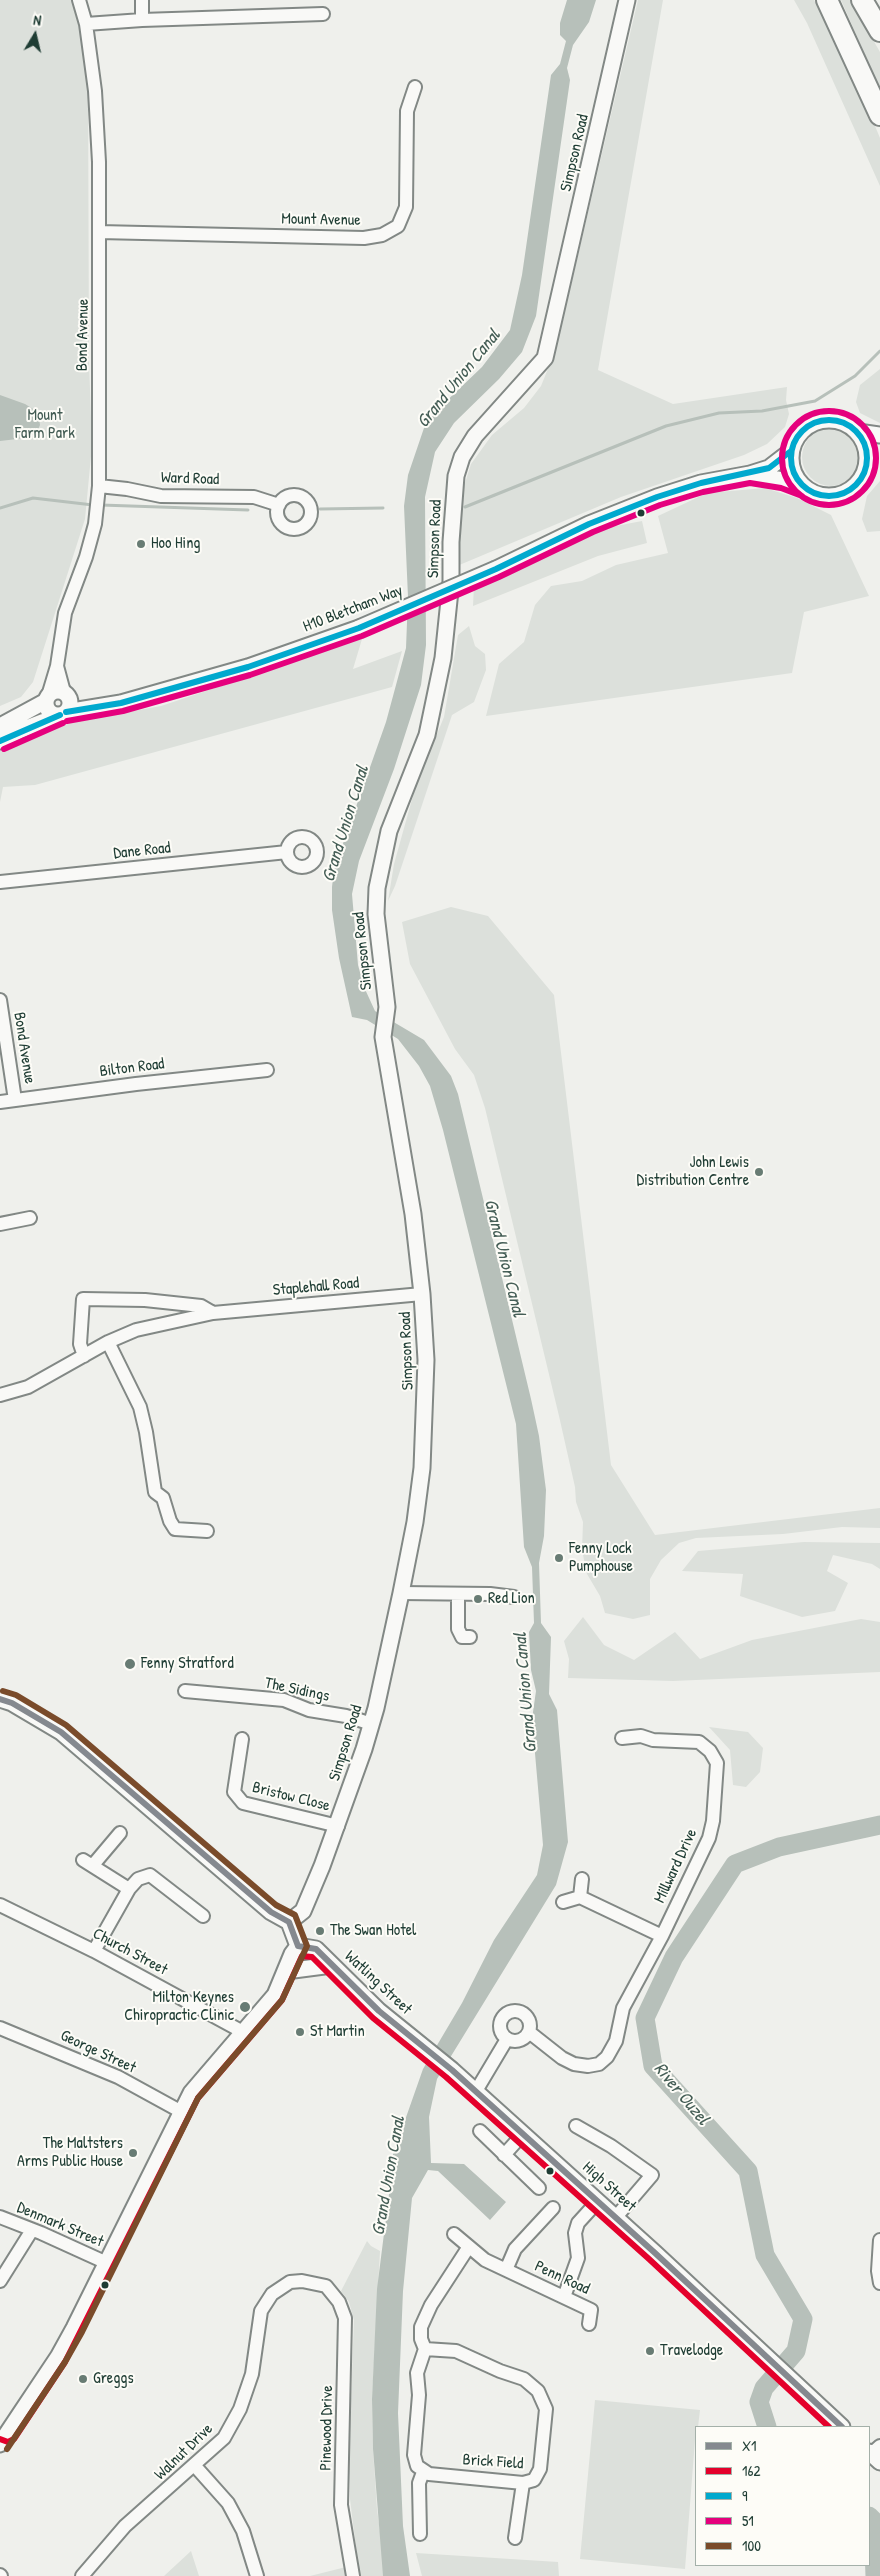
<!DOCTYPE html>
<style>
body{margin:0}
#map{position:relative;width:880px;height:2576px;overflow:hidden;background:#eff0ec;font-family:"Patrick Hand",sans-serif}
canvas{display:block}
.legend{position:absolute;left:695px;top:2426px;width:175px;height:140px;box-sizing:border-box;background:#fdfcf7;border:1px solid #a4b0a9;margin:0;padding:6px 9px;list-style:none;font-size:15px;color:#1f3d34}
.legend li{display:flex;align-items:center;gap:10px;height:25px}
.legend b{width:25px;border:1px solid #a4b0a9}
.north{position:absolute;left:10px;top:10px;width:50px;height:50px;-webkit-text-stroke:4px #fdfcf7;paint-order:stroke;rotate:9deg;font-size:14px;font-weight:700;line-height:20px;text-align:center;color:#1f3d34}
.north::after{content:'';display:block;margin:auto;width:18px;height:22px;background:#1f3d34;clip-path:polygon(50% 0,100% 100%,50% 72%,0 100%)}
</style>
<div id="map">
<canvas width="880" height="2576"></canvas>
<ul class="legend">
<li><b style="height:6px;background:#85898f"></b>X1</li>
<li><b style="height:6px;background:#e4002b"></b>162</li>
<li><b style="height:6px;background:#00a9ce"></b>9</li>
<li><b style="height:6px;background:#e5007d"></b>51</li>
<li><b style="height:6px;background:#7a4b2a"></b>100</li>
</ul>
<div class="north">N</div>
</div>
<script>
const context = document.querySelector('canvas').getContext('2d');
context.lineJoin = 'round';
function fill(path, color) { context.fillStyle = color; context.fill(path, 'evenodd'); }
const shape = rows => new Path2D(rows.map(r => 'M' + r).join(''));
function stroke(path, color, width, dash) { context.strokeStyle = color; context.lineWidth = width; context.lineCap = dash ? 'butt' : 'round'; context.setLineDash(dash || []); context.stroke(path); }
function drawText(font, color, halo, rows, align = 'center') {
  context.font = font + ' "Patrick Hand",sans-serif'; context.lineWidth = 4; context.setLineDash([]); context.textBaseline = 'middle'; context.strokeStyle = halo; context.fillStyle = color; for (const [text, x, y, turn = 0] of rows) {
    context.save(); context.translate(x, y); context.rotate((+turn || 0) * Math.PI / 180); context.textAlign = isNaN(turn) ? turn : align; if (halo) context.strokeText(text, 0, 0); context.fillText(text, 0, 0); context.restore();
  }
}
const green = shape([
 [0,0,74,0,88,64,89,361,92,446,85,519,33,682,21,697,0,706],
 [638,0,663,0,598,370,673,404,787,387,786,400,789,414,785,427,767,444,744,455,621,497,457,566,459,502,471,464,492,435,524,408,541,386,556,349],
 [794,0,814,0,847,59,880,138,880,186,807,23],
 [841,0,850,0,880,52,880,89],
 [880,369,880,423,860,413,856,402,860,385],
 '802 457a29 29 0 1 1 58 0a29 29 0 1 1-58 0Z',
 [880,481,880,531,867,532,862,519,867,496],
 [765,488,797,498,831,515,869,596,804,612,792,673,486,716,499,664,524,642,535,605,551,586,582,581,616,565,668,553,658,516,707,493],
 [642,521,647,543,598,556,473,606,474,585,595,530],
 [469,626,475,646,485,654,486,670,474,702,452,715,395,886,388,901,394,864,416,785,444,717,458,635],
 [362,639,353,669,402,651,392,687,35,785,3,787,0,802,0,749,17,741,52,726,161,706],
 [451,907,488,916,554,995,611,1465,655,1535,880,1508,880,1528,842,1527,783,1534,696,1538,679,1543,661,1560,650,1579,650,1615,633,1619,605,1613,600,1596,587,1574,582,1550,583,1522,576,1502,575,1487,559,1416,485,1108,474,1075,455,1049,410,964,402,922],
 [804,1542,880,1543,880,1569,872,1564,833,1555,827,1571,848,1583,835,1611,802,1617,740,1596,743,1574,682,1571,698,1551],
 [583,1617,604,1645,634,1660,675,1632,700,1659,752,1640,861,1619,880,1622,880,1672,673,1681,568,1678,569,1659,564,1641],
 [709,1727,748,1732,763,1748,760,1772,746,1787,733,1785,730,1750],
 [367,2241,371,2246,380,2251,372,2399,373,2449,377,2509,386,2576,310,2576,358,2564,350,2499,349,2451,354,2320,349,2302,341,2291],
 [595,2400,700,2410,698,2427,696,2427,685,2569,580,2559],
 [191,2551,199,2576,164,2576],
 [416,2553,558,2562,559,2576,422,2576]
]);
const water = shape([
 [567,0,596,0,589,22,573,45,567,68,570,80,536,316,522,352,499,379,454,423,435,452,425,497,426,645,421,685,394,769,359,861,352,894,358,965,364,987,375,1011,424,1040,451,1076,458,1094,531,1399,539,1436,546,1490,544,1536,539,1563,541,1623,551,1637,549,1694,557,1710,568,1842,556,1885,437,2079,429,2117,431,2163,464,2164,506,2202,490,2220,438,2171,428,2170,412,2198,403,2291,398,2413,403,2526,410,2576,383,2576,373,2449,372,2399,377,2289,390,2186,391,2160,423,2069,462,2003,494,1940,537,1875,543,1845,532,1719,536,1691,531,1670,529,1632,534,1623,532,1567,524,1547,516,1424,443,1130,430,1086,419,1066,398,1039,367,1020,352,1017,339,958,332,910,332,887,334,869,386,722,406,648,408,597,404,506,408,475,424,428,436,411,482,367,510,330,522,275,551,75,560,64,566,41,560,35,560,23],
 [0,395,25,404,38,412,40,425,37,432,26,438,0,441]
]);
const stream = shape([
 [101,505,248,510],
 [465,507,666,426,719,413,762,411,815,401,855,376,880,351],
 [0,508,33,498,93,505],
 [320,509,383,508]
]);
const river = shape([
 [767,2427,759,2402,764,2388,796,2351,803,2319,765,2255,748,2171,653,2066,645,2018,674,1957,735,1864,779,1847,880,1825],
 [869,2516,873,2520,875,2576]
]);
const minor = shape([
 [142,0,142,20,323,14],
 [86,24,142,20],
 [99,232,364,238,382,235,398,226,406,207,407,111,415,87],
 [99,486,127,489,161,496,254,497,279,505],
 '277 512a17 17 0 1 1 34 0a17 17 0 1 1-34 0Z',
 [57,666,64,692],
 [48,696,57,666,65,613,86,557,95,524,99,486,99,162,95,91,86,24,79,0],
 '287 852a15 15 0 1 1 30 0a15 15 0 1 1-30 0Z',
 [0,882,287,852],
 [0,1000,15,1100],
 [0,1102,136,1084,267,1070],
 [0,1224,30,1218],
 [108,1342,140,1407,146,1432,155,1492,163,1498,170,1521,175,1529,207,1531],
 [84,1356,80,1344,83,1299,145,1300,201,1306,213,1313],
 [0,1395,28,1387,108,1342,136,1330,213,1313,422,1294],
 [401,1593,490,1594,514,1597],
 [458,1595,458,1629,462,1637,470,1637],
 [185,1691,284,1700,309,1710,346,1716,372,1724],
 [242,1739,234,1792,243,1803,338,1826],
 [83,1860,129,1889,138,1879,150,1875,203,1916],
 [93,1865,120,1833],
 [580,1897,662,1936],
 [563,1902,580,1897,582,1879],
 [0,1905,94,1951,243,2032],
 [94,1951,129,1889],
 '500 2026a15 15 0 1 1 30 0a15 15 0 1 1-30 0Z',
 [0,2028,118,2077,180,2111],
 [529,2032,562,2058,574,2064,588,2066,599,2064,607,2057,616,2041,623,2008,662,1936,709,1838,713,1821,717,1763,710,1751,699,1742,653,1740,641,1736,622,1738],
 [476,2091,507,2039],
 [576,2126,611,2146,652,2175,616,2217],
 [480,2131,539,2188],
 [504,2155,523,2134],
 [0,2217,41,2233,107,2263],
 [454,2234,485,2260,591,2310,589,2324],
 [880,2240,878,2271,880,2283],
 [506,2270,515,2249,553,2208],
 [0,2281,32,2230],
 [564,2297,578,2258,575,2233,578,2223,598,2201],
 [425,2349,456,2351,500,2371,524,2379,538,2391,546,2409,540,2469,534,2480,523,2483,429,2474,417,2466,414,2455,419,2395,417,2373,425,2349,421,2339,421,2327,431,2305,468,2248],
 [871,2454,880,2446],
 [195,2466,228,2503,243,2531,257,2576],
 [420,2534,419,2483,423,2472],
 [515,2538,523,2483],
 [0,2575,1,2576],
 [82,2576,125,2526,224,2438,240,2409,252,2374,261,2311,272,2294,290,2282,302,2281,326,2286,339,2302,345,2318,341,2505,353,2576]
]);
const tertiary = shape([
 '791 458a38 38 0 1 1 76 0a38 38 0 1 1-76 0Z',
 [858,432,880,435],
 [753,475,783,480,805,488],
 [496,569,589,524,657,497,701,483,750,474,769,468,791,451],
 '46 703a12 12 0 1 1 24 0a12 12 0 1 1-24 0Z',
 [66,712,121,703,248,667,359,628],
 [0,726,46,701],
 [0,741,19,731,60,715],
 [0,1699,12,1703,61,1732,271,1912,289,1922,298,1946],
 [289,1922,303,1911,322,1866,364,1749,376,1708,401,1593,415,1522,422,1468,426,1360,422,1294,413,1214,383,1037,387,1007,376,914,377,888,389,831,427,735,443,658,451,581,451,542,456,476,462,457,475,436,545,358,627,0],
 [298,1946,316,1949,379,2011,452,2070,655,2253,842,2427],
 [286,1971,332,1965],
 [0,2444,58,2357,74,2328,191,2093,275,1995,292,1954,298,1946],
 [869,2452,880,2462]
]);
const trunk = shape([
 [827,0,880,115],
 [862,0,880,31]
]);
const tertiaryBridge = shape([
 [359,628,496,569]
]);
const bus1 = shape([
 [0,1699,12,1703,61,1732,271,1912,289,1922,298,1946],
 [298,1946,316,1949,379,2011,452,2070,655,2253,842,2427]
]);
const bus2 = shape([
 [0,2439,8,2442,14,2439,65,2362,198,2098,282,2000,302,1956,312,1957,373,2018,446,2077,649,2259,829,2427]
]);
const bus3 = shape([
 '791 458a38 38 0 1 1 76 0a38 38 0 1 1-76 0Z',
 [66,712,121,703,248,667,359,628,496,569,589,524,657,497,701,483,769,468,791,451],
 [0,741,60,715]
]);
const bus4 = shape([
 '782 458a47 47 0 1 1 94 0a47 47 0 1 1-94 0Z',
 [67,721,123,711,250,675,362,636,499,577,593,532,660,505,703,492,750,483,781,488,802,496],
 [4,749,63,723]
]);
const bus5 = shape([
 [3,1691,16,1695,66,1725,276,1905,295,1915,307,1946,282,2000,198,2098,82,2332,65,2362,7,2449]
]);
const markers = [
 [641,513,4.5,"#1f3d34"],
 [141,544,5,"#687c74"],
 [759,1172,5,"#687c74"],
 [559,1558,5,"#687c74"],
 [478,1599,5,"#687c74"],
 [130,1664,6,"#687c74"],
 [320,1931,5,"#687c74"],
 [245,2007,6,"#687c74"],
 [300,2032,5,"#687c74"],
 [133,2153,5,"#687c74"],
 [550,2171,4.5,"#1f3d34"],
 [105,2285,4.5,"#1f3d34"],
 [650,2351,5,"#687c74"],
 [83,2379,5,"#687c74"]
];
const streetNames = [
 ["Simpson Road",575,153,-77],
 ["Mount Avenue",321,220,1],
 ["Bond Avenue",83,335,-89],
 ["Ward Road",190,479,2],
 ["Simpson Road",435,539,-88],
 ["H10 Bletcham Way",353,609,-21],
 ["Dane Road",142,851,-6],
 ["Simpson Road",363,951,-96],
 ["Bond Avenue",24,1048,81],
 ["Bilton Road",132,1068,-7],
 ["Staplehall Road",316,1287,-5],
 ["Simpson Road",407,1351,-92],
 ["The Sidings",297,1690,12],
 ["Simpson Road",346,1743,-73],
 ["Bristow Close",291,1797,14],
 ["Millward Drive",676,1866,-65],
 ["Church Street",130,1952,28],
 ["Watling Street",378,1983,43],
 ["George Street",98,2052,25],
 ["High Street",609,2187,42],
 ["Denmark Street",60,2225,23],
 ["Penn Road",562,2278,25],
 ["Pinewood Drive",327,2428,-89],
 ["Walnut Drive",184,2452,-44],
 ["Brick Field",493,2462,4]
];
const parkNames = [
 ["Mount",45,416],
 ["Farm Park",45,434]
];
const poiNames = [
 ["Hoo Hing",151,544],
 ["John Lewis",749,1163,"right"],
 ["Distribution Centre",749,1181,"right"],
 ["Fenny Lock",569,1549],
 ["Pumphouse",569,1567],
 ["Red Lion",488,1599],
 ["Fenny Stratford",141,1664],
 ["The Swan Hotel",330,1931],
 ["Milton Keynes",234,1998,"right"],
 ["Chiropractic Clinic",234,2016,"right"],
 ["St Martin",310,2032],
 ["The Maltsters",123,2144,"right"],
 ["Arms Public House",123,2162,"right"],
 ["Travelodge",660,2351],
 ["Greggs",93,2379]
];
const waterNames = [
 ["Grand Union Canal",459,379,-51],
 ["Grand Union Canal",346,824,-73],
 ["Grand Union Canal",504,1258,76],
 ["Grand Union Canal",526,1693,-95],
 ["River Ouzel",681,2094,50],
 ["Grand Union Canal",389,2176,-80]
];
fill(green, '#dce0db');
fill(water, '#b7c0ba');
stroke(stream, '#b7c0ba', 3);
stroke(river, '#b7c0ba', 19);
stroke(minor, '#828885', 16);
stroke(tertiary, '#828885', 19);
stroke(trunk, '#828885', 24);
stroke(minor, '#f9f9f7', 12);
stroke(tertiary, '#f9f9f7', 15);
stroke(trunk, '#f9f9f7', 20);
stroke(tertiaryBridge, '#828885', 19, []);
stroke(tertiaryBridge, '#f9f9f7', 15);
stroke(bus1, '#85898f', 6);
stroke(bus2, '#e4002b', 6);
stroke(bus3, '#00a9ce', 6);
stroke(bus4, '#e5007d', 6);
stroke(bus5, '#7a4b2a', 6);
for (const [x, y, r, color] of markers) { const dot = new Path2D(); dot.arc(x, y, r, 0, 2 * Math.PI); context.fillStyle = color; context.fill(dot); stroke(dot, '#fdfcf7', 2); }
drawText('16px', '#1f3d34', '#fdfcf7', streetNames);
drawText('16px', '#425b53', '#fdfcf7', parkNames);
drawText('16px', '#1f3d34', '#fdfcf7', poiNames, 'left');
drawText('italic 18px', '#455e56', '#fdfcf7', waterNames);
</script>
